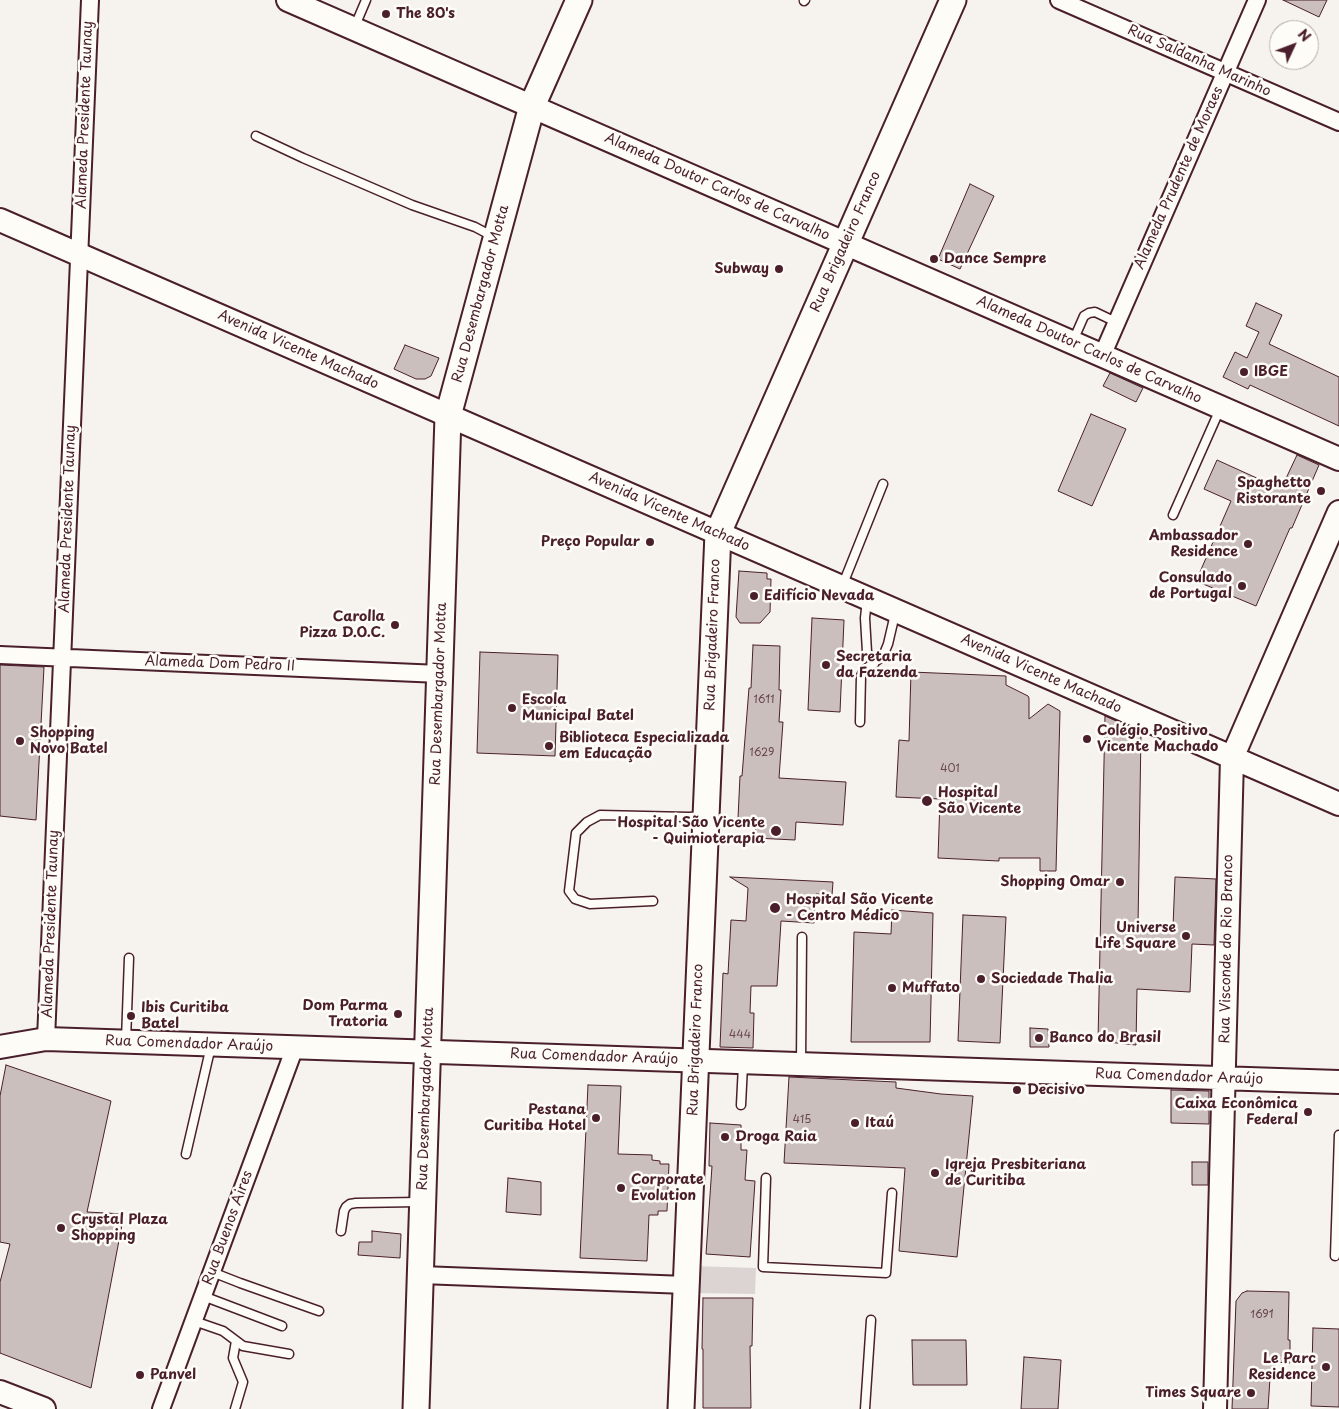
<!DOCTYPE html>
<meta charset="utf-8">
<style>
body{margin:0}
#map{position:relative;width:1339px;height:1409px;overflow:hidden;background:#f6f3ef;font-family:"Playpen Sans",sans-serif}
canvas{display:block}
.north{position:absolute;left:1269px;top:20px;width:50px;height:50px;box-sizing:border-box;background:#fdfcf7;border:1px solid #b5a4a5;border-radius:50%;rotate:47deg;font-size:14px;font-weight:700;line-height:20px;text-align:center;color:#4a1f2b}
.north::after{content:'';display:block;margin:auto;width:18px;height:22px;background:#4a1f2b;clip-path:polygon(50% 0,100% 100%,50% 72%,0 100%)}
</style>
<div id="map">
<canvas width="1339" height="1409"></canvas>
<div class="north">N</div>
</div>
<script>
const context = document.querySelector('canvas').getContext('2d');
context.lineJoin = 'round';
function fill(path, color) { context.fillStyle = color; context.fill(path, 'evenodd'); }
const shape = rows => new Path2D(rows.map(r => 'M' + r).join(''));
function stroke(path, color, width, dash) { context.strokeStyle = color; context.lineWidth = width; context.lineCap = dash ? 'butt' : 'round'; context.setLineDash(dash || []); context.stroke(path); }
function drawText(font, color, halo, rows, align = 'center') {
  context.font = font + ' "Playpen Sans",sans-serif'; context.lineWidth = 5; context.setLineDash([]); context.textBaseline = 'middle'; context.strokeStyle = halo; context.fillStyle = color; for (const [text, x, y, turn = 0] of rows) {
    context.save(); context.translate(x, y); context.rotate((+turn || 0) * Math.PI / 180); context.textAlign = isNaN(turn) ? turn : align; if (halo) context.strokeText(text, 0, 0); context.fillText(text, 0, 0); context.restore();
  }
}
const green = shape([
 [692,1266,756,1268,755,1294,692,1293]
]);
const building = shape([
 [1283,0,1327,0,1319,17,1283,0],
 [970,184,994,196,960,269,938,259,970,184],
 [1256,303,1282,315,1269,344,1339,377,1339,426,1250,385,1248,389,1223,377,1235,352,1247,358,1259,332,1246,326,1256,303],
 [405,345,439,358,431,376,425,379,416,379,394,369,405,345],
 [1110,373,1143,388,1136,402,1103,386,1110,373],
 [1091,414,1126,429,1092,506,1058,491,1091,414],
 [1297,455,1319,465,1292,528,1290,528,1256,606,1196,581,1231,501,1204,489,1217,460,1281,489,1297,455],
 [739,571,767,573,767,579,771,579,770,612,760,623,740,623,736,617,739,571],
 [812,618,844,620,840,712,808,710,812,618],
 [753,645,780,646,779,690,781,690,779,722,783,722,779,778,846,782,843,825,796,822,795,840,755,838,756,819,738,818,740,776,742,776,749,688,751,688,753,645],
 [480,652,558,655,555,756,477,753,480,652],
 [0,665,44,667,36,820,0,816,0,665],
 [911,672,1006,676,1006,685,1028,696,1029,698,1029,719,1048,704,1060,711,1056,871,1040,871,1040,858,999,858,999,861,938,858,940,799,896,797,899,740,909,741,911,672],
 [1105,716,1141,732,1138,926,1173,927,1175,877,1216,879,1214,945,1192,944,1190,992,1137,989,1136,1045,1098,1041,1105,716],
 [730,877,833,882,832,895,816,894,814,923,781,921,777,986,751,986,750,1013,754,1013,753,1048,720,1047,723,973,728,974,731,920,746,921,748,888,730,877],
 [892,910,933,913,930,1042,851,1042,854,932,891,934,892,910],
 [963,915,1006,917,1000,1043,958,1041,963,915],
 [1030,1028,1048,1029,1049,1047,1030,1047,1030,1028],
 [6,1065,111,1101,87,1212,124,1214,91,1388,0,1353,0,1282,10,1244,0,1242,0,1096,6,1065],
 [789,1077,896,1082,896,1088,941,1094,973,1096,957,1257,899,1251,905,1168,784,1163,789,1077],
 [588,1085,621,1086,618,1154,652,1155,652,1160,660,1161,660,1164,669,1164,667,1211,658,1211,658,1215,649,1215,647,1261,580,1258,588,1085],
 [1171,1090,1209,1091,1209,1124,1171,1123,1171,1090],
 [710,1123,741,1125,741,1150,747,1150,745,1180,755,1181,750,1257,706,1254,712,1166,709,1166,710,1123],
 [1192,1162,1208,1162,1208,1185,1192,1185,1192,1162],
 [508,1178,541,1182,541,1215,506,1212,508,1178],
 [372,1231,401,1234,400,1258,358,1255,359,1242,372,1242,372,1231],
 [1247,1291,1289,1292,1288,1340,1290,1340,1290,1363,1275,1362,1274,1378,1270,1378,1268,1409,1232,1409,1236,1301,1242,1293,1247,1291],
 [703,1298,753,1298,752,1346,750,1346,751,1408,703,1408,703,1349,702,1349,703,1298],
 [1313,1328,1339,1329,1339,1407,1311,1406,1313,1328],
 [912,1340,966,1340,967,1385,913,1385,912,1340],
 [1024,1357,1061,1360,1058,1409,1021,1409,1024,1357]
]);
const lane = shape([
 [804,1,805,0],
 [355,26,366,0],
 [256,136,303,158,412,205,475,227,492,236],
 [1073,341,1084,316,1089,313,1095,312,1116,322],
 [1173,515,1220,409],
 [843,584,883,484],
 [867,600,865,618,867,652,874,664],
 [860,722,861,676,864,670,883,656,888,644,895,614],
 [653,901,590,904,575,899,569,891,576,833,587,822,600,815,689,817,704,816],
 [126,1040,129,958],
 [801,1063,802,937],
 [741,1105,743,1065],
 [186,1154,211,1046],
 [766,1178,763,1267,886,1273,892,1193],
 [341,1231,344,1211,346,1207,350,1204,356,1203,418,1202],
 [1335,1256,1339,1135],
 [212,1272,240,1283,319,1311],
 [203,1296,282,1326],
 [194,1321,223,1331,243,1346,289,1354],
 [235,1409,243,1382,233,1358,236,1341],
 [865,1409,871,1320]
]);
const street = shape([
 [1059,0,1339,122],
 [1102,356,1257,0],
 [0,655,440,674],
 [46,1039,90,0],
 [421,1275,686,1285],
 [161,1409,295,1047]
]);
const secondary = shape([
 [288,0,1339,459],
 [0,220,1339,804],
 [0,1047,46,1039,1339,1082],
 [0,1392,44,1409],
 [1215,1409,1232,758,1339,512]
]);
const primary = shape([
 [416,1409,448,416,532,106,579,0],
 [681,1409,718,533,953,0]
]);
const markers = [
 [386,14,5,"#4a1f2b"],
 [934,259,5,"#4a1f2b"],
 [779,269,5,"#4a1f2b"],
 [1244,372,5,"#4a1f2b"],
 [1321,491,5,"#4a1f2b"],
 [650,542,5,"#4a1f2b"],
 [1248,544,5,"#4a1f2b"],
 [1242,586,5,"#4a1f2b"],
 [754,596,5,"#4a1f2b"],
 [395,625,5,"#4a1f2b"],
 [826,665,5,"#4a1f2b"],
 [512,708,5,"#4a1f2b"],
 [1087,739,5,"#4a1f2b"],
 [20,741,5,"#4a1f2b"],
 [549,746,5,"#4a1f2b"],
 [927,801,6,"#4a1f2b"],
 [776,831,6,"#4a1f2b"],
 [1120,882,5,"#4a1f2b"],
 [775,908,6,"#4a1f2b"],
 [1186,936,5,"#4a1f2b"],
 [981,979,5,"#4a1f2b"],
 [892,988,5,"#4a1f2b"],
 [398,1014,5,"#4a1f2b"],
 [131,1016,5,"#4a1f2b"],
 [1039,1038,5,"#4a1f2b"],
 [1017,1090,5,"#4a1f2b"],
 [1308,1112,5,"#4a1f2b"],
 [596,1118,5,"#4a1f2b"],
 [855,1123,5,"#4a1f2b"],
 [725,1137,5,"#4a1f2b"],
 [935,1173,5,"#4a1f2b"],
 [621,1188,5,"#4a1f2b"],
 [61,1228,5,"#4a1f2b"],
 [1326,1367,5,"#4a1f2b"],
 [140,1375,5,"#4a1f2b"],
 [1251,1393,5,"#4a1f2b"]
];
const numberNames = [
 ["1611",764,700],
 ["1629",762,753],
 ["401",950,769],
 ["444",740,1035],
 ["415",802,1120],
 ["1691",1262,1315]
];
const poiNames = [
 ["The 80's",396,14],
 ["Dance Sempre",944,259],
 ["Subway",769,269,"right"],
 ["IBGE",1254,372],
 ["Spaghetto",1311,483,"right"],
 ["Ristorante",1311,499,"right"],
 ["Ambassador",1238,536,"right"],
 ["Residence",1238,552,"right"],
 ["Preço Popular",640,542,"right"],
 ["Consulado",1232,578,"right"],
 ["de Portugal",1232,594,"right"],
 ["Edifício Nevada",764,596],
 ["Carolla",385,617,"right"],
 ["Pizza D.O.C.",385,633,"right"],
 ["Secretaria",836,657],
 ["da Fazenda",836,673],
 ["Escola",522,700],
 ["Municipal Batel",522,716],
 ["Colégio Positivo",1097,731],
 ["Vicente Machado",1097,747],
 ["Shopping",30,733],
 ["Novo Batel",30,749],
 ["Biblioteca Especializada",559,738],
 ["em Educação",559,754],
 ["Hospital",938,793],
 ["São Vicente",938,809],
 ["Hospital São Vicente",765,823,"right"],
 ["- Quimioterapia",765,839,"right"],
 ["Shopping Omar",1110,882,"right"],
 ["Hospital São Vicente",786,900],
 ["- Centro Médico",786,916],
 ["Universe",1176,928,"right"],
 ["Life Square",1176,944,"right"],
 ["Sociedade Thalia",991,979],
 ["Muffato",902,988],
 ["Dom Parma",388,1006,"right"],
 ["Tratoria",388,1022,"right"],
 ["Ibis Curitiba",141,1008],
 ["Batel",141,1024],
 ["Banco do Brasil",1049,1038],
 ["Decisivo",1027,1090],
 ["Caixa Econômica",1298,1104,"right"],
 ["Federal",1298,1120,"right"],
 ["Pestana",586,1110,"right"],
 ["Curitiba Hotel",586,1126,"right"],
 ["Itaú",865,1123],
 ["Droga Raia",735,1137],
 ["Igreja Presbiteriana",945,1165],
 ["de Curitiba",945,1181],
 ["Corporate",631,1180],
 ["Evolution",631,1196],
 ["Crystal Plaza",71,1220],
 ["Shopping",71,1236],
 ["Le Parc",1316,1359,"right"],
 ["Residence",1316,1375,"right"],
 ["Panvel",150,1375],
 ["Times Square",1241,1393,"right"]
];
const streetNames = [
 ["Rua Saldanha Marinho",1199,61,24],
 ["Alameda Presidente Taunay",85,115,-88],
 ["Alameda Prudente de Moraes",1179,178,-66],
 ["Alameda Doutor Carlos de Carvalho",717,187,24],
 ["Rua Brigadeiro Franco",846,242,-66],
 ["Rua Desembargador Motta",481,294,-75],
 ["Avenida Vicente Machado",298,350,24],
 ["Alameda Doutor Carlos de Carvalho",1089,350,24],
 ["Avenida Vicente Machado",669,512,24],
 ["Alameda Presidente Taunay",68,519,-88],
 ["Rua Brigadeiro Franco",713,635,-88],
 ["Alameda Dom Pedro II",220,664,2],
 ["Avenida Vicente Machado",1041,674,24],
 ["Rua Desembargador Motta",439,694,-88],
 ["Alameda Presidente Taunay",51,924,-88],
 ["Rua Visconde do Rio Branco",1227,949,-89],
 ["Rua Brigadeiro Franco",696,1040,-88],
 ["Rua Comendador Araújo",189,1044,2],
 ["Rua Comendador Araújo",594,1057,2],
 ["Rua Comendador Araújo",1179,1077,2],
 ["Rua Desembargador Motta",426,1099,-88],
 ["Rua Buenos Aires",228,1228,-70]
];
fill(green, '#dcd4d2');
fill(building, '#cbbfbe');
stroke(building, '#4a1f2b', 1);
stroke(lane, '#4a1f2b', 11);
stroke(street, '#4a1f2b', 20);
stroke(secondary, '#4a1f2b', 26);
stroke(primary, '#4a1f2b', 29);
stroke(lane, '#fdfcf7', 8);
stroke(street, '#fdfcf7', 16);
stroke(secondary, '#fdfcf7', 22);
stroke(primary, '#fdfcf7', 25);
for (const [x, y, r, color] of markers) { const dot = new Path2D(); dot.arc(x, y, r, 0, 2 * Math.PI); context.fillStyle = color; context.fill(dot); stroke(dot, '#fdfcf7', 2); }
drawText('11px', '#6a4750', null, numberNames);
drawText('bold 14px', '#4a1f2b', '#fdfcf7', poiNames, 'left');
drawText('14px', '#4a1f2b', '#fdfcf7', streetNames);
</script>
